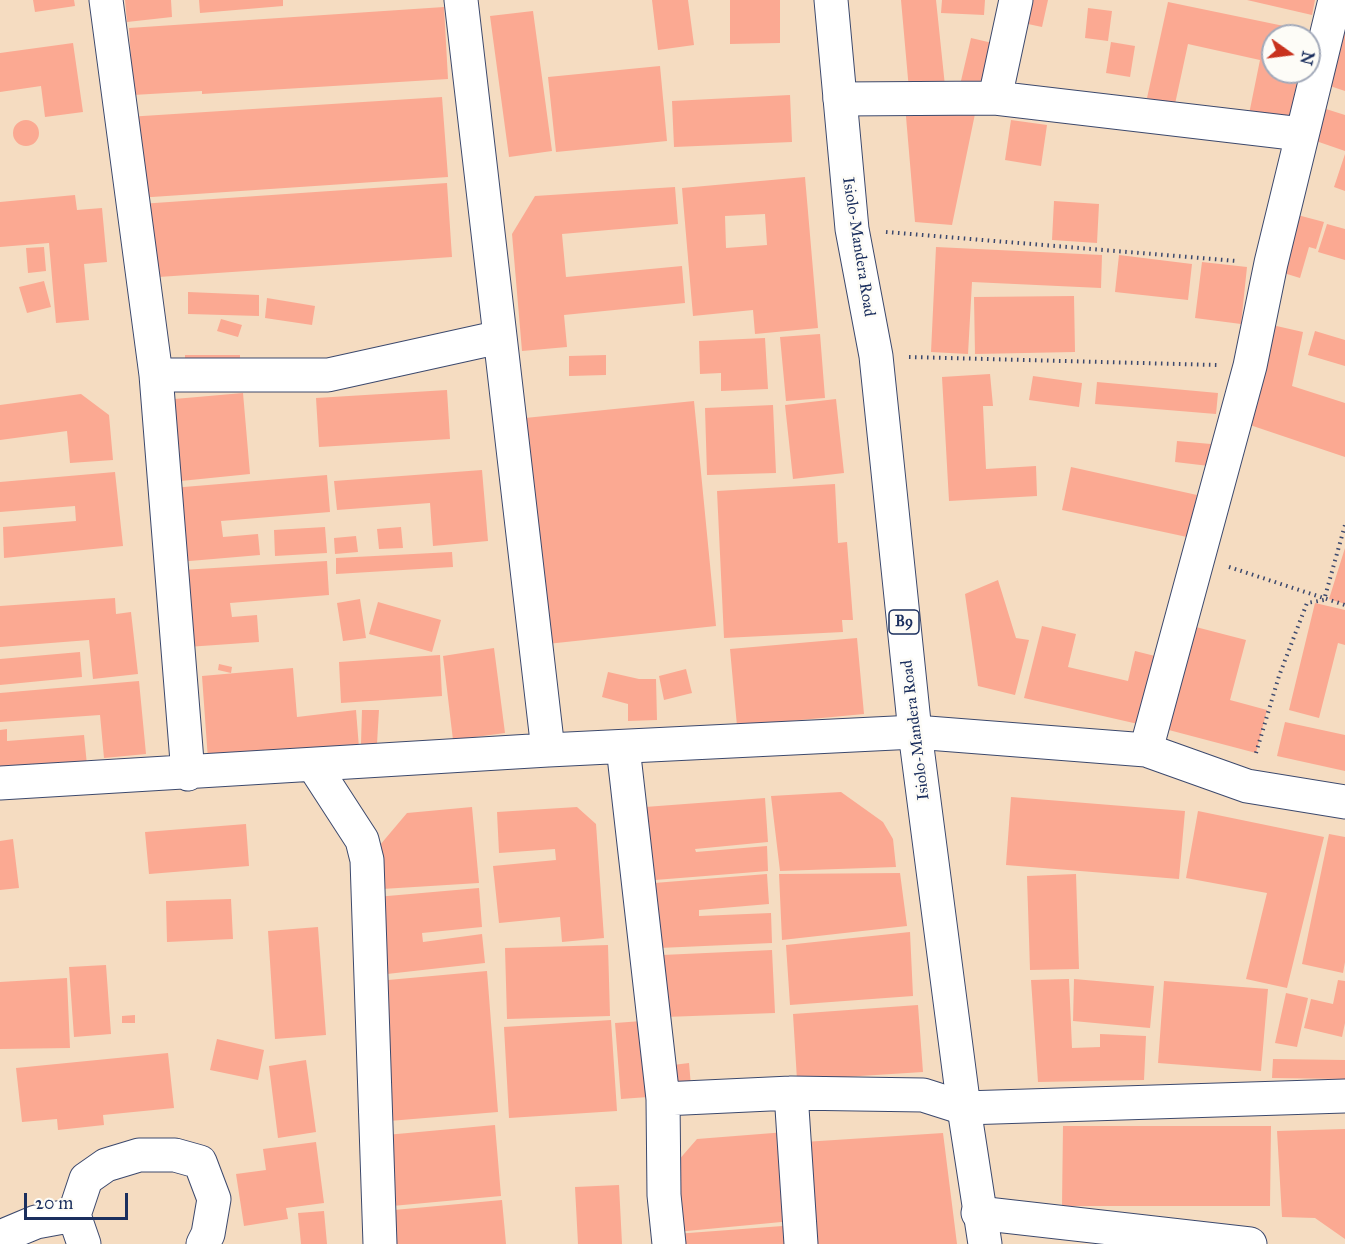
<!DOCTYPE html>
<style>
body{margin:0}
#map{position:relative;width:1345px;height:1244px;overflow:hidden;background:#f5dcc1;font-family:"IM FELL Great Primer",serif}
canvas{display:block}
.north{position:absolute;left:1261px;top:24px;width:60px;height:60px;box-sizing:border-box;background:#fdfcf7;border:2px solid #a3aaba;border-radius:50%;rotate:104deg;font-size:16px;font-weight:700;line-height:24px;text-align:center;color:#1b2f5e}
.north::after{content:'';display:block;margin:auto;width:21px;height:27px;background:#c8321e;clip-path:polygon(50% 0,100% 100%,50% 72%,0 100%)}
.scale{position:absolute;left:24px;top:1193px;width:104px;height:27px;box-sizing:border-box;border:3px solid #1b2f5e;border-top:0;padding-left:8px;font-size:18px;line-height:21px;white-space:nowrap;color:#1b2f5e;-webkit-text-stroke:4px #fdfcf7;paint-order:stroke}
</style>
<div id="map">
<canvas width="1345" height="1244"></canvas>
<div class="north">N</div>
<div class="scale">20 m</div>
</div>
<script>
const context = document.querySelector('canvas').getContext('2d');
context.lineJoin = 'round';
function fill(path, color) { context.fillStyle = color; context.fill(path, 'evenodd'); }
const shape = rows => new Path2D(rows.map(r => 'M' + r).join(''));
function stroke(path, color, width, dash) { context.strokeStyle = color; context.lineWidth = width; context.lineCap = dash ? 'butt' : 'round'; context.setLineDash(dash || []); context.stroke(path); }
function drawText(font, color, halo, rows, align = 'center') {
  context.font = font + ' "IM FELL Great Primer",serif'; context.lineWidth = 5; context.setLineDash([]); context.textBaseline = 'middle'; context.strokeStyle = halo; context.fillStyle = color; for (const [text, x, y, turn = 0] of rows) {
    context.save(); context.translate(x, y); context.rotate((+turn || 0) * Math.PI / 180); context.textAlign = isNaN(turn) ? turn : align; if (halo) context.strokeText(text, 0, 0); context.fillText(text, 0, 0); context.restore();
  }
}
const building = shape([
 [33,0,74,0,75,6,35,12],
 [125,0,171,0,172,17,127,22],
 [199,0,283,0,283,6,200,13],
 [652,0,688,0,694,45,658,50],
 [730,0,780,0,780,43,730,44],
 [901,0,936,0,945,86,909,90],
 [942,0,985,0,984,15,941,13],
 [1019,0,1048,0,1042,27,1014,21],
 [1247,0,1315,0,1312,15],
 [1168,2,1308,31,1307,36,1273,36,1273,72,1299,72,1288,128,1248,119,1260,60,1188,44,1175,104,1147,98],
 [444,7,448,79,202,94,202,91,133,95,129,28],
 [1088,8,1112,11,1108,41,1085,38],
 [533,11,552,151,509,157,490,16],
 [1345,27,1345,91,1327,85],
 [971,38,1001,45,990,92,960,85],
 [1111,42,1135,46,1130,77,1106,73],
 [73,43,83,112,45,117,41,86,0,92,0,53],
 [660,66,667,141,556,152,548,77],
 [790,95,792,142,674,147,672,101],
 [442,97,448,177,137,198,127,117],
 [905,105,976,109,952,225,915,222],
 [1326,109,1345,115,1345,151,1316,141],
 [1011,120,1047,125,1041,166,1005,160],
 '13 133a13 13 0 1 1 26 0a13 13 0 1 1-26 0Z',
 [1345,154,1345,191,1334,187],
 [805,177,818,328,755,334,753,310,693,316,682,188],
 [765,214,767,245,726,248,725,216],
 [447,183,452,257,144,278,140,204],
 [675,187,678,224,562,234,566,277,682,266,685,303,564,315,567,347,522,351,512,234,535,196],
 [75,195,77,210,102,208,107,262,84,264,89,320,56,323,49,243,0,247,0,202],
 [1054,201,1099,204,1097,243,1052,240],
 [1290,213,1324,222,1316,249,1309,247,1300,278,1274,270],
 [1327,224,1345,229,1345,260,1318,252],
 [44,247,46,271,28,273,26,248],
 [936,247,1102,255,1101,288,972,282,968,354,931,352],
 [1119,255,1192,264,1188,300,1115,292],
 [1202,262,1247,267,1241,324,1195,318],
 [44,281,51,307,27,313,19,287],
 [188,292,259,295,259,316,188,314],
 [1074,296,1075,352,975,354,974,297],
 [267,298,315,306,312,325,265,318],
 [221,319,242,325,238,337,217,331],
 [1272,325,1303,332,1292,386,1345,403,1345,457,1250,425],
 [1315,331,1345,340,1345,366,1308,355],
 [820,334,825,398,786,401,780,337],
 [765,338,768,389,721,391,721,373,700,374,699,341],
 [185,355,240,355,240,367,185,368],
 [606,355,606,375,569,376,569,356],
 [990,374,993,406,983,406,986,469,1036,466,1037,496,949,501,942,377],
 [1033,376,1082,383,1079,407,1029,400],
 [1097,382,1218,393,1216,414,1095,404],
 [447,390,450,439,319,447,316,398],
 [243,393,250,474,171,482,163,400],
 [81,394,109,415,113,460,70,463,67,431,0,440,0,405],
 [836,399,844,473,793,479,785,405],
 [694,401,716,626,547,644,525,418],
 [773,405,776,473,707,475,705,408],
 [1177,441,1211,444,1209,466,1175,462],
 [1071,467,1197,495,1187,537,1062,510],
 [482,470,488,541,433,546,430,503,337,510,334,481],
 [115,472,123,546,4,558,3,527,76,521,75,506,0,512,0,482],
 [327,475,330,512,221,521,223,537,258,534,260,555,178,562,172,488],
 [835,484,838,543,847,542,853,620,842,620,843,632,724,638,717,491],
 [325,527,327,553,275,556,274,530],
 [401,527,403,548,379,549,377,529],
 [356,536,358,552,335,554,334,538],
 [1345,548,1345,604,1329,599],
 [452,552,453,567,336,574,336,558],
 [327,561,329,595,230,603,232,617,257,615,259,642,187,647,182,570],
 [998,580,1016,638,1029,640,1015,695,978,686,965,594],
 [115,598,116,614,131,612,138,674,93,679,89,640,0,647,0,606],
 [360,599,366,638,343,641,337,603],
 [378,602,441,620,432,652,369,634],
 [1315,603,1345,610,1345,645,1338,643,1319,718,1289,710],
 [1042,626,1076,634,1068,667,1128,681,1135,651,1155,656,1138,724,1024,698],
 [1192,626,1246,640,1230,700,1267,710,1256,753,1165,729],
 [857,638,864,714,737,726,730,649],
 [494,648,505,733,453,740,443,656],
 [80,652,82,677,0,685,0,659],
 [440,655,442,696,341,703,339,662],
 [219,664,232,667,231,673,218,670],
 [293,668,297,717,356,710,359,748,208,760,202,676],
 [686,669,692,693,664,700,659,676],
 [608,672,639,679,656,679,657,720,628,721,628,704,602,697],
 [139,681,146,754,104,758,100,715,0,722,0,693],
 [362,710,379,710,377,744,361,744],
 [1285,722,1345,735,1345,771,1277,756],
 [7,729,7,741,84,735,87,765,0,772,0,730],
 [841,792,883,822,893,839,896,867,780,871,771,796],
 [1011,797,1185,811,1179,879,1006,865],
 [765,798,768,842,695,849,696,852,767,846,768,871,655,880,645,807],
 [472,807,479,883,382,889,380,845,407,813],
 [577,807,596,824,604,938,562,942,560,917,499,923,493,866,556,860,555,849,499,853,497,812],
 [1198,811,1324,837,1287,988,1246,979,1267,893,1186,878],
 [246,824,249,866,149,874,145,832],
 [1329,834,1345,837,1345,962,1343,973,1302,964],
 [13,839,19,888,0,890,0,841],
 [900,873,907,926,782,940,779,874],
 [767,874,769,904,699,910,699,916,771,913,772,943,659,948,654,883],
 [1076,874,1079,969,1030,970,1027,876],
 [479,888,482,927,422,933,423,942,482,934,485,963,378,975,376,897],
 [231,899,233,939,167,942,166,901],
 [318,927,326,1035,275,1039,268,931],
 [910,932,913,996,790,1005,786,945],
 [608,945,610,1016,507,1019,505,948],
 [772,950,775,1013,665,1017,662,955],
 [106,965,111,1034,74,1037,69,967],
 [487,971,498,1112,389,1121,377,981],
 [67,978,70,1048,0,1049,0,982],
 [1069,979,1072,1048,1100,1047,1100,1034,1146,1036,1144,1080,1038,1082,1031,980],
 [1074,979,1154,986,1150,1028,1073,1021],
 [1338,980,1345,981,1345,1023,1342,1037,1304,1028,1311,999,1333,1004],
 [1164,981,1268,989,1261,1071,1158,1063],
 [1286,993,1308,998,1297,1047,1275,1043],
 [918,1005,923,1072,797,1080,793,1014],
 [135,1015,135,1023,122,1023,122,1016],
 [611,1020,617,1111,509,1118,504,1027],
 [642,1021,648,1097,621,1099,615,1023],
 [217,1039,264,1050,258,1080,210,1070],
 [168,1053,174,1108,103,1115,104,1125,58,1130,57,1119,22,1122,16,1068],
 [1273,1059,1345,1060,1345,1079,1272,1078],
 [306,1060,316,1132,278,1138,269,1066],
 [689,1063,691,1086,668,1088,665,1066],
 [495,1125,501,1196,392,1206,386,1135],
 [1063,1126,1271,1126,1270,1206,1062,1206],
 [1345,1129,1345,1239,1315,1218,1282,1217,1277,1131],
 [786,1132,792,1221,676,1232,670,1170,697,1139],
 [943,1133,957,1244,810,1244,804,1142],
 [316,1142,324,1203,286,1208,288,1219,244,1226,236,1174,266,1170,263,1149],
 [619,1185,622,1244,578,1244,575,1187],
 [502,1200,506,1244,397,1244,394,1210],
 [324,1211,327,1244,301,1244,298,1213],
 [796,1225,798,1244,676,1244,675,1234]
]);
const path = shape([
 [886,232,1237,261],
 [909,357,1217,365],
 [1229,567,1345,605],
 [1256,753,1279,676,1307,603,1324,600,1345,525]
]);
const minor = shape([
 [106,0,156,375,188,774],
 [461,0,548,750],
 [995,98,1016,0],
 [840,99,995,98,1301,134],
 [156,375,328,375,500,337],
 [623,747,663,1099,664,1195,669,1244],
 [1146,750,1250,366,1271,263,1335,0],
 [314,766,362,840,367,860,380,1244],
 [0,783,548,750,915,732,1146,750,1247,786,1345,802],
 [791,1093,801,1244],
 [663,1099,791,1093,923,1095,964,1108,1345,1096],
 [978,1213,1250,1244],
 [0,1237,36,1222,74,1215],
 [84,1244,74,1215,86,1179,106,1165,139,1155,175,1155,200,1162,214,1199,208,1234,203,1244]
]);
const highway = shape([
 [831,0,852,229,876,356,915,732,964,1108,985,1244]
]);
const shields = [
 [904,622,30]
];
const shieldNames = [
 ["B9",904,622]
];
const streetNames = [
 ["Isiolo-Mandera Road",858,247,81],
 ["Isiolo-Mandera Road",916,730,-97]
];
fill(building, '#fba992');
stroke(minor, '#3c496d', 35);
stroke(highway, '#3c496d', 35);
stroke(path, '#3c496d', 4, [1.5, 4.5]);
stroke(minor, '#fff', 33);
stroke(highway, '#fff', 33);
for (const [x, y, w] of shields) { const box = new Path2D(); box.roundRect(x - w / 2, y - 12, w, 24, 4.5); context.fillStyle = '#fdfcf7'; context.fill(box); stroke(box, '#1b2f5e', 1.5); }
drawText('bold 15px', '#1b2f5e', null, shieldNames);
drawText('16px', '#1b2f5e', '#fdfcf7', streetNames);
</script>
